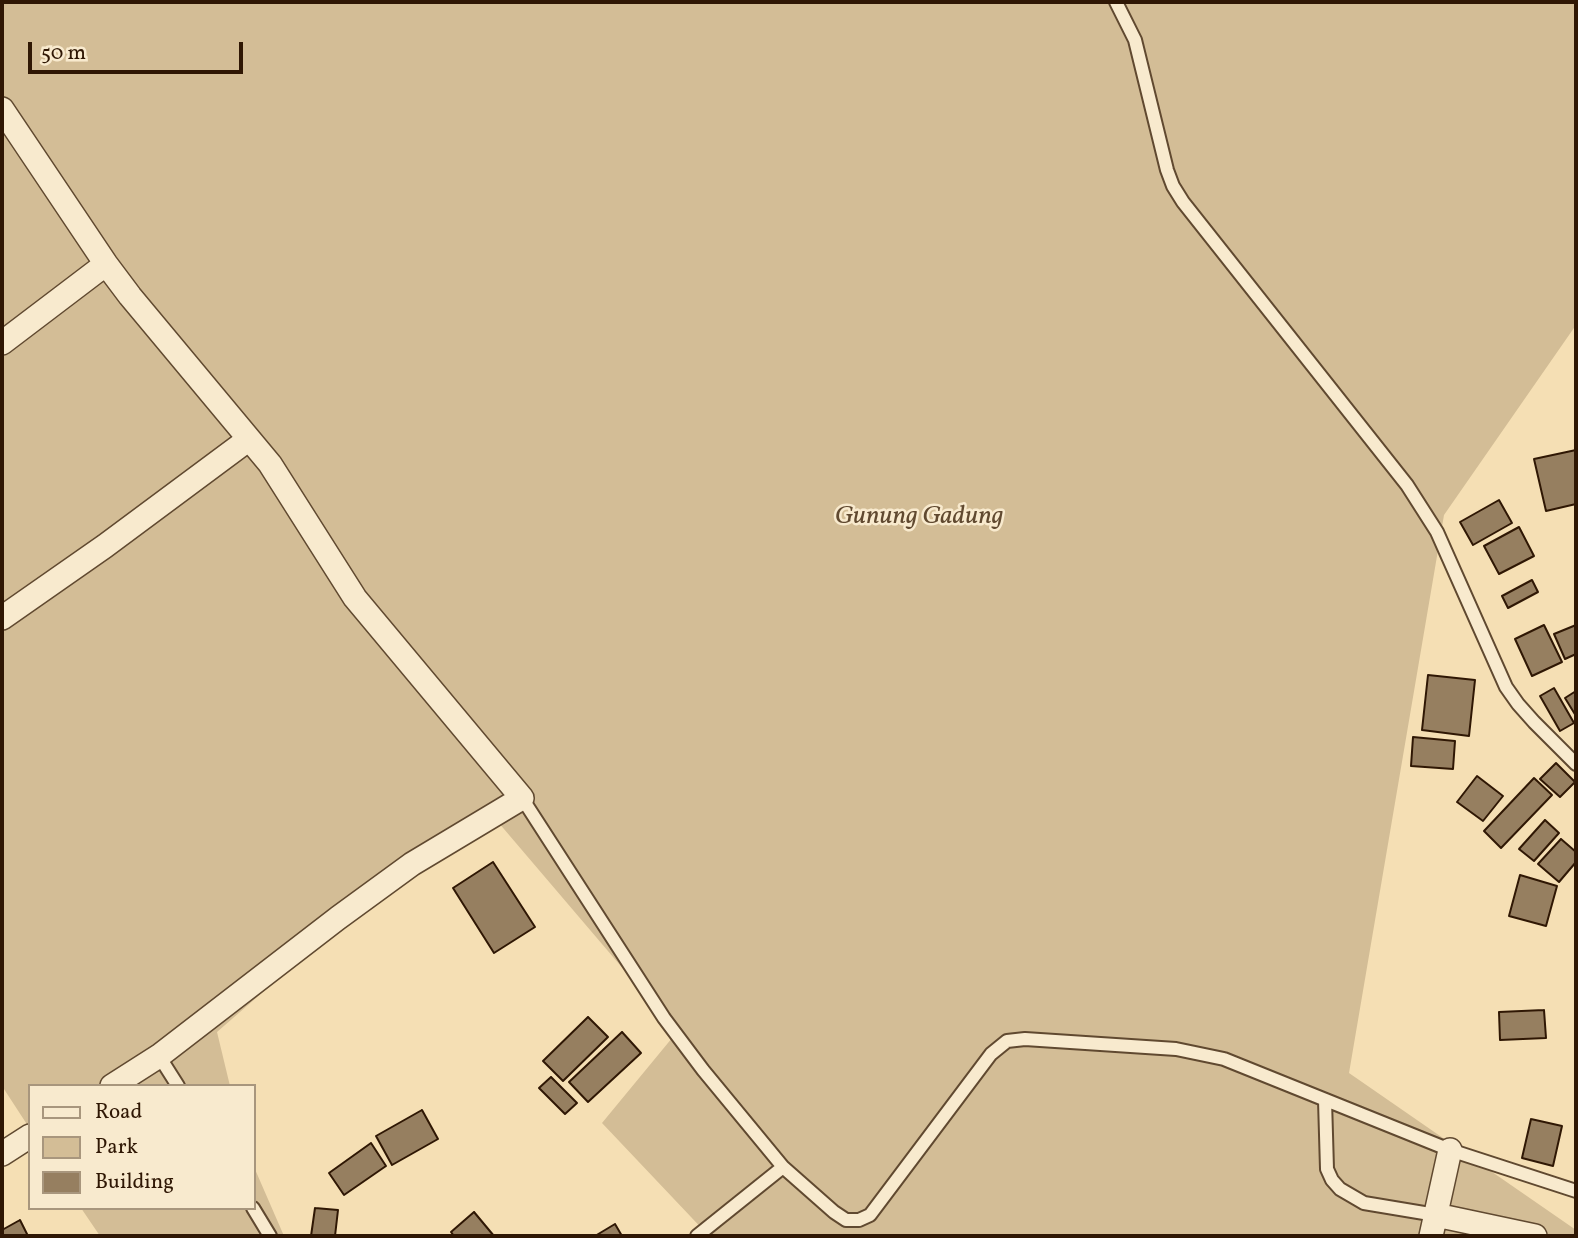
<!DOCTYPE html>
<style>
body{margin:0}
#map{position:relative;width:1578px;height:1238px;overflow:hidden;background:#f5dfb4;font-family:Vollkorn,serif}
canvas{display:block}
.frame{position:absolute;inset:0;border:4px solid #2f1704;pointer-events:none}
.legend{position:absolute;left:28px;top:1084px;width:228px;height:126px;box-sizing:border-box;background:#f8eace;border:2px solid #a8967d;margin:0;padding:9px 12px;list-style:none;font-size:21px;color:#2f1704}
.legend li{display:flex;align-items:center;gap:14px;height:35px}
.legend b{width:35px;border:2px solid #a8967d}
.scale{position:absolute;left:28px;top:42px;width:215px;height:32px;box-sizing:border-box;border:4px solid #2f1704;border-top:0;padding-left:9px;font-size:21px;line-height:24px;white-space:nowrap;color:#2f1704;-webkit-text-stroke:5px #f8eace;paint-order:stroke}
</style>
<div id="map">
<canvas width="1578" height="1238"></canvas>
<div class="frame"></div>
<ul class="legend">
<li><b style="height:9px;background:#f8eace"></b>Road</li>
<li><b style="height:19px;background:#d3bd96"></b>Park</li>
<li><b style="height:19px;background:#967f60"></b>Building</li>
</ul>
<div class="scale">50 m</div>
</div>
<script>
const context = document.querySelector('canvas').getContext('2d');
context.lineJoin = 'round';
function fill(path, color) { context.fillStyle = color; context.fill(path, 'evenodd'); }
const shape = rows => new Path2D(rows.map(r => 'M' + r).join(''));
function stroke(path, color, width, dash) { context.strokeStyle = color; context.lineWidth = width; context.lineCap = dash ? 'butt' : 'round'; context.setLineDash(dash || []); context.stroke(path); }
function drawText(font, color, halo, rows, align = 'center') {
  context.font = font + ' Vollkorn,serif'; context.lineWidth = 5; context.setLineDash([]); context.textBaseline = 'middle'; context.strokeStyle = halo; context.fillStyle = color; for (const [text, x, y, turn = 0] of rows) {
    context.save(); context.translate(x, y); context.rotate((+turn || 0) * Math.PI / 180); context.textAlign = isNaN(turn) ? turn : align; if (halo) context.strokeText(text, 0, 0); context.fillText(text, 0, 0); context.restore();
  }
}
const green = shape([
 [2,2,1576,2,1576,325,1444,515,1349,1073,1576,1230,1576,1236,709,1236,602,1123,677,1032,498,822,449,830,217,1032,230,1086,30,1086,30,1129,2,1086],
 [254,1167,284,1236,100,1236,81,1208,254,1208]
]);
const building = shape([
 [1576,450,1576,504,1546,511,1534,459,1576,450],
 [1499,500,1512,523,1473,545,1460,522,1499,500],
 [1519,527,1534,556,1499,574,1484,546,1519,527],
 [1532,580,1538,592,1508,608,1502,596,1532,580],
 [1544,625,1562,662,1532,676,1515,639,1544,625],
 [1576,625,1576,654,1565,659,1554,634,1576,625],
 [1428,675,1475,680,1469,736,1422,730,1428,675],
 [1554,688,1574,723,1560,731,1540,696,1554,688],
 [1576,691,1576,716,1565,698,1576,691],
 [1413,737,1455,741,1453,769,1411,766,1413,737],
 [1556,763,1575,782,1560,797,1540,779,1556,763],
 [1477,776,1503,796,1483,821,1457,802,1477,776],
 [1534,778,1552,795,1501,848,1484,831,1534,778],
 [1545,820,1559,833,1534,861,1519,849,1545,820],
 [1561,839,1576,852,1576,862,1559,882,1538,864,1561,839],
 [493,862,535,927,494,953,453,888,493,862],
 [1520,875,1557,886,1546,926,1509,916,1520,875],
 [1544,1010,1546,1038,1500,1040,1499,1012,1544,1010],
 [588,1017,608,1037,563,1081,543,1061,588,1017],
 [622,1032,641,1053,588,1102,569,1082,622,1032],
 [551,1077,577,1103,565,1114,539,1088,551,1077],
 [422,1110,438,1139,392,1165,376,1136,422,1110],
 [1531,1119,1562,1126,1553,1166,1522,1158,1531,1119],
 [371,1143,386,1166,344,1195,329,1173,371,1143],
 [315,1208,338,1210,335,1236,311,1236,315,1208],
 [474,1212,494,1236,454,1236,451,1232,474,1212],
 [20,1220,28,1236,2,1236,2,1230,20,1220],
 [615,1224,622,1236,595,1236,615,1224]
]);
const service = shape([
 [1116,2,1135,40,1167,170,1173,186,1183,202,1407,485,1437,532,1506,687,1518,704,1534,722,1576,764],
 [522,798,664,1018,703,1070,783,1167,834,1212,846,1220,859,1220,870,1215,991,1054,1007,1041,1025,1039,1176,1049,1224,1059,1450,1150,1576,1191],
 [159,1056,178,1086],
 [1325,1100,1327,1169,1332,1180,1340,1189,1364,1203,1436,1215],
 [253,1208,270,1236],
 [697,1236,783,1167]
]);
const minor = shape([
 [2,109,106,264,130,296,270,464,355,598,522,798,412,864,338,918,159,1056,112,1086],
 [2,343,106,264],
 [2,618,105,546,249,439],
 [2,1154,30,1136],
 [1436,1215,1535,1236],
 [1431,1236,1450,1150]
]);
const parkNames = [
 ["Gunung Gadung",919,518]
];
fill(green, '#d3bd96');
fill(building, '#967f60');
stroke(building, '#2f1704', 2);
stroke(service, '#604930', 16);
stroke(minor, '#604930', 26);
stroke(service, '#f8eace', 12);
stroke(minor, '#f8eace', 23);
drawText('italic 26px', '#604930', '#f8eace', parkNames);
</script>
